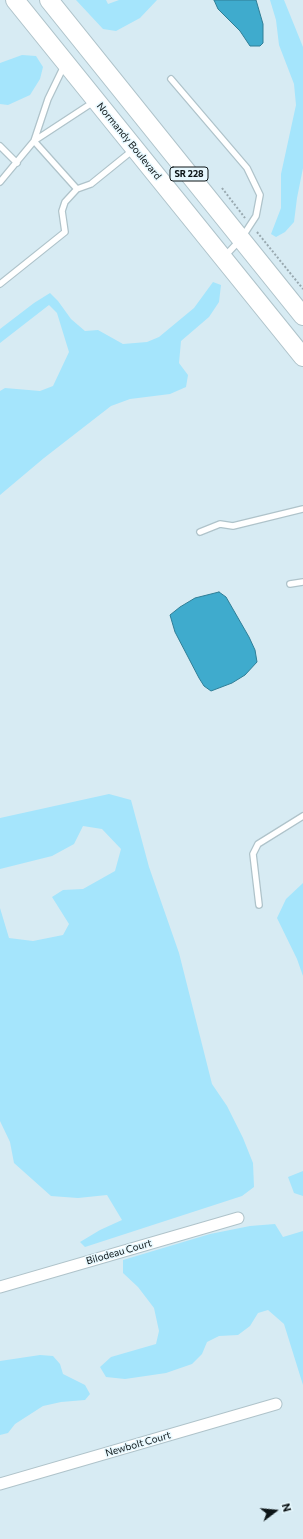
<!DOCTYPE html>
<style>
body{margin:0}
#map{position:relative;width:303px;height:1539px;overflow:hidden;background:#d7ebf3;font-family:Commissioner,sans-serif}
canvas{display:block}
.north{position:absolute;left:255px;top:1491px;width:40px;height:40px;-webkit-text-stroke:3px #e7f8fe;paint-order:stroke;rotate:74deg;font-size:11px;font-weight:700;line-height:16px;text-align:center;color:#0d1517}
.north::after{content:'';display:block;margin:auto;width:14px;height:18px;background:#0d1517;clip-path:polygon(50% 0,100% 100%,50% 72%,0 100%)}
</style>
<div id="map">
<canvas width="303" height="1539"></canvas>
<div class="north">N</div>
</div>
<script>
const context = document.querySelector('canvas').getContext('2d');
context.lineJoin = 'round';
function fill(path, color) { context.fillStyle = color; context.fill(path, 'evenodd'); }
const shape = rows => new Path2D(rows.map(r => 'M' + r).join(''));
function stroke(path, color, width, dash) { context.strokeStyle = color; context.lineWidth = width; context.lineCap = dash ? 'butt' : 'round'; context.setLineDash(dash || []); context.stroke(path); }
function drawText(font, color, halo, rows, align = 'center') {
  context.font = font + ' Commissioner,sans-serif'; context.lineWidth = 3; context.setLineDash([]); context.textBaseline = 'middle'; context.strokeStyle = halo; context.fillStyle = color; for (const [text, x, y, turn = 0] of rows) {
    context.save(); context.translate(x, y); context.rotate((+turn || 0) * Math.PI / 180); context.textAlign = isNaN(turn) ? turn : align; if (halo) context.strokeText(text, 0, 0); context.fillText(text, 0, 0); context.restore();
  }
}
const green = shape([
 [76,0,106,0,108,4,119,0,157,0,140,18,116,31,103,29],
 [270,0,284,0,303,47,303,168,297,198,294,222,285,232,276,237,271,234,281,208,281,174,296,105,294,84,279,45,276,20],
 [22,55,36,56,43,67,40,79,30,95,8,105,0,104,0,63],
 [213,282,221,285,219,302,209,317,181,341,179,363,188,375,186,387,170,394,130,399,111,406,44,458,0,495,0,391,5,388,40,391,53,386,69,352,57,313,49,305,0,343,0,329,34,303,50,293,58,301,71,319,85,331,98,330,123,344,147,342,159,337,194,308],
 [109,794,131,800,149,867,179,953,212,1084,227,1106,243,1138,253,1163,254,1187,242,1196,85,1247,80,1242,100,1230,122,1220,107,1195,78,1198,51,1196,14,1163,10,1142,0,1121,0,908,9,938,33,941,63,935,69,924,52,897,63,890,83,889,115,871,121,849,102,829,83,826,74,844,52,856,0,869,0,818],
 [303,883,303,976,297,959,277,918,286,899],
 [303,1171,303,1196,294,1193,288,1177],
 [275,1224,283,1237,303,1231,303,1385,284,1324,268,1310,258,1313,250,1326,238,1335,219,1336,207,1342,202,1354,192,1364,166,1373,125,1379,106,1377,100,1367,111,1357,156,1344,159,1331,154,1308,138,1287,123,1273,123,1260,210,1234,250,1226],
 [40,1355,53,1356,60,1364,63,1374,85,1385,90,1394,85,1400,61,1402,43,1406,15,1424,8,1433,0,1435,0,1361]
]);
const water = shape([
 [214,0,256,0,263,24,263,43,260,46,250,46,240,31,218,9,214,0],
 [219,592,226,597,249,637,255,650,257,662,245,675,232,683,211,691,204,686,199,678,175,632,170,615,180,607,195,598,219,592]
]);
const path = shape([
 [222,188,245,218],
 [257,232,303,289]
]);
const lane = shape([
 [171,79,247,168,260,195,256,216,241,239,225,256],
 [34,141,77,189,91,184,133,150],
 [34,141,48,99,64,66],
 [0,146,17,163],
 [0,182,34,141,95,101],
 [0,284,65,232,62,211,65,202,77,189],
 [200,532,220,524,233,526,303,509],
 [290,584,303,582],
 [259,905,253,854,258,844,303,816]
]);
const street = shape([
 [0,1287,238,1218],
 [0,1484,276,1404]
]);
const primary = shape([
 [15,0,303,357],
 [49,0,303,316]
]);
const shields = [
 [189,174,38]
];
const shieldNames = [
 ["SR 228",189,174]
];
const streetNames = [
 ["Normandy Boulevard",129,141,51],
 ["Bilodeau Court",119,1252,-16],
 ["Newbolt Court",138,1444,-16]
];
fill(green, '#a5e5fc');
fill(water, '#3fabcd');
stroke(water, '#307e96', 1);
stroke(lane, '#afc3ca', 8);
stroke(street, '#afc3ca', 13);
stroke(primary, '#afc3ca', 20);
stroke(path, '#98a8af', 2, [2, 2]);
stroke(lane, '#fff', 5.5);
stroke(street, '#fff', 11);
stroke(primary, '#fff', 18);
for (const [x, y, w] of shields) { const box = new Path2D(); box.roundRect(x - w / 2, y - 7, w, 14, 3); context.fillStyle = '#e7f8fe'; context.fill(box); stroke(box, '#0d1517', 1); }
drawText('bold 9px', '#0d1517', null, shieldNames);
drawText('10px', '#0d1517', '#e7f8fe', streetNames);
</script>
